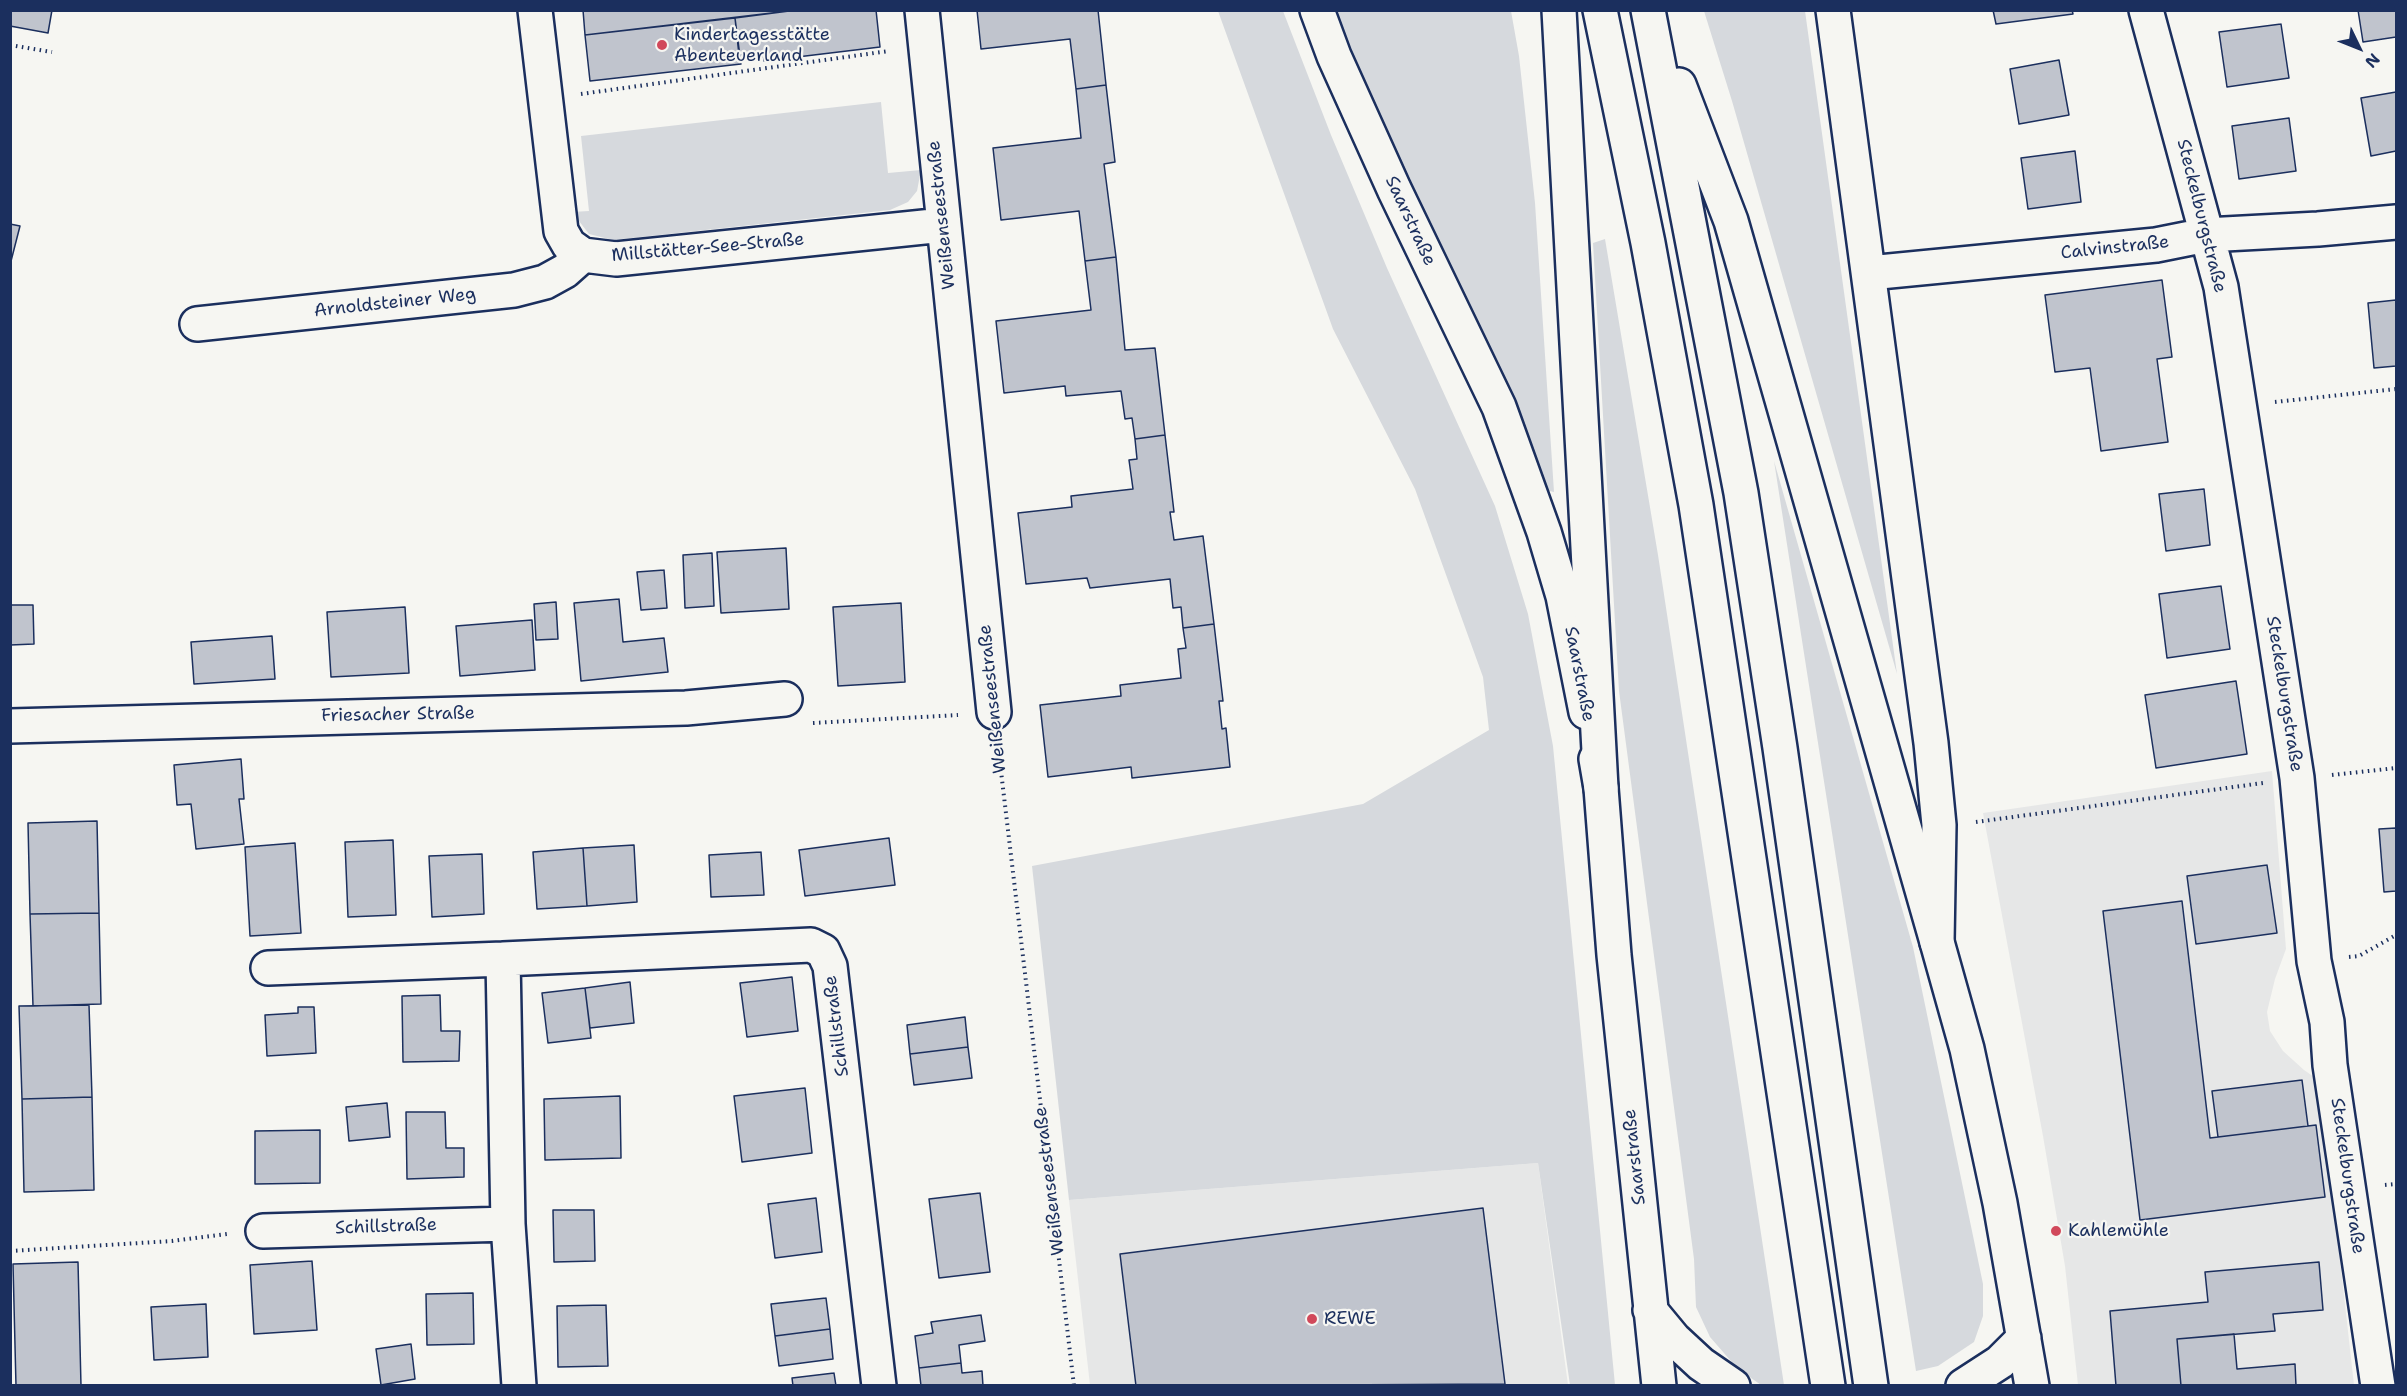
<!DOCTYPE html>
<meta charset="utf-8">
<style>
body{margin:0}
#map{position:relative;width:2407px;height:1396px;overflow:hidden;background:#f6f6f2;font-family:"Shantell Sans",sans-serif}
canvas{display:block}
.frame{position:absolute;inset:0;border:12px solid #1b2f5e;pointer-events:none}
.north{position:absolute;left:2329px;top:18px;width:60px;height:60px;-webkit-text-stroke:4px #f6f6f2;paint-order:stroke;rotate:133deg;font-size:16px;font-weight:700;line-height:24px;text-align:center;color:#1b2f5e}
.north::after{content:'';display:block;margin:auto;width:21px;height:27px;background:#1b2f5e;clip-path:polygon(50% 0,100% 100%,50% 72%,0 100%)}
</style>
<div id="map">
<canvas width="2407" height="1396"></canvas>
<div class="frame"></div>
<div class="north">N</div>
</div>
<script>
const context = document.querySelector('canvas').getContext('2d');
context.lineJoin = 'round';
function fill(path, color) { context.fillStyle = color; context.fill(path, 'evenodd'); }
const shape = rows => new Path2D(rows.map(r => 'M' + r).join(''));
function stroke(path, color, width, dash) { context.strokeStyle = color; context.lineWidth = width; context.lineCap = dash ? 'butt' : 'round'; context.setLineDash(dash || []); context.stroke(path); }
function drawText(font, color, halo, rows, align = 'center') {
  context.font = font + ' "Shantell Sans",sans-serif'; context.lineWidth = 4.5; context.setLineDash([]); context.textBaseline = 'middle'; context.strokeStyle = halo; context.fillStyle = color; for (const [text, x, y, turn = 0] of rows) {
    context.save(); context.translate(x, y); context.rotate((+turn || 0) * Math.PI / 180); context.textAlign = isNaN(turn) ? turn : align; if (halo) context.strokeText(text, 0, 0); context.fillText(text, 0, 0); context.restore();
  }
}
const built = shape([
 [2272,771,2286,949,2275,979,2267,1012,2270,1031,2283,1051,2304,1070,2320,1081,2354,1385,2078,1385,2065,1266,2043,1136,1983,813],
 [1538,1163,1568,1385,1090,1385,1069,1200]
]);
const green = shape([
 [1218,11,1283,11,1331,135,1387,268,1495,506,1528,614,1553,746,1615,1385,1570,1385,1538,1163,1069,1200,1032,866,1363,804,1489,730,1483,677,1415,489,1333,329],
 [1334,11,1511,11,1519,56,1535,203,1554,492,1545,490,1386,137],
 [1704,11,1805,11,1897,674,1732,101],
 [881,102,888,173,921,170,917,191,908,202,890,210,613,240,589,234,572,212,589,211,581,136],
 [1605,239,1658,555,1784,1385,1761,1385,1737,1368,1710,1337,1696,1307,1694,1259,1619,691,1593,243],
 [1774,461,1913,947,1983,1284,1983,1316,1974,1342,1938,1366,1916,1371]
]);
const building = shape([
 [10,10,52,10,48,33,10,26,10,10],
 [583,10,797,10,585,35,583,10],
 [797,10,876,10,880,47,764,61,763,53,739,55,735,18,797,10],
 [977,10,1098,10,1106,85,1076,89,1070,39,981,49,977,10],
 [1993,10,2072,10,2073,14,1996,24,1993,10],
 [2358,10,2396,10,2396,37,2363,42,2358,10],
 [735,18,741,64,590,81,585,35,735,18],
 [2281,24,2289,78,2227,87,2219,32,2281,24],
 [2059,60,2069,115,2019,124,2010,69,2059,60],
 [1106,85,1115,162,1104,164,1116,257,1085,261,1079,211,1001,220,993,148,1081,138,1076,89,1106,85],
 [2396,92,2396,151,2371,156,2361,98,2396,92],
 [2289,118,2296,171,2239,179,2232,126,2289,118],
 [2075,151,2081,202,2028,209,2021,158,2075,151],
 [10,224,20,226,10,265,10,224],
 [1116,257,1125,350,1155,348,1165,435,1135,439,1132,418,1125,419,1121,391,1066,396,1065,386,1004,393,996,321,1091,310,1085,261,1116,257],
 [2162,280,2172,357,2157,359,2168,442,2101,451,2090,368,2055,372,2045,295,2162,280],
 [2396,300,2396,366,2374,368,2368,303,2396,300],
 [1165,435,1174,512,1170,512,1174,540,1203,536,1214,624,1183,628,1181,607,1173,608,1170,579,1090,588,1087,578,1026,584,1018,513,1072,507,1071,496,1133,489,1129,460,1137,459,1135,439,1165,435],
 [2204,489,2210,545,2166,551,2159,494,2204,489],
 [786,548,789,609,721,613,717,552,786,548],
 [712,553,714,606,685,608,683,555,712,553],
 [664,570,667,608,641,610,637,572,664,570],
 [2221,586,2230,649,2167,658,2159,594,2221,586],
 [619,599,623,642,664,638,668,672,581,681,574,603,619,599],
 [556,602,558,639,536,640,534,604,556,602],
 [901,603,905,682,838,686,833,607,901,603],
 [10,605,33,605,34,644,10,645,10,605],
 [405,607,409,673,331,677,327,612,405,607],
 [532,620,535,670,460,676,456,626,532,620],
 [1214,624,1223,701,1219,701,1222,729,1226,728,1230,767,1132,778,1131,767,1048,777,1040,705,1121,696,1120,685,1181,678,1178,649,1186,648,1183,628,1214,624],
 [272,636,275,679,194,684,191,642,272,636],
 [2236,681,2247,754,2156,768,2145,695,2236,681],
 [241,759,244,799,239,799,244,844,196,849,191,804,177,805,174,765,241,759],
 [97,821,99,913,30,914,28,823,97,821],
 [2396,828,2396,891,2384,892,2379,829,2396,828],
 [889,838,895,885,805,896,799,850,889,838],
 [393,840,396,915,348,917,345,842,393,840],
 [295,843,301,933,250,936,245,847,295,843],
 [634,845,637,902,587,906,583,848,634,845],
 [583,848,587,906,537,909,533,852,583,848],
 [761,852,764,895,711,897,709,855,761,852],
 [482,854,484,914,432,917,429,856,482,854],
 [2267,865,2277,933,2196,944,2187,876,2267,865],
 [2182,901,2210,1138,2316,1125,2325,1197,2140,1220,2103,911,2182,901],
 [99,913,101,1004,33,1006,30,914,99,913],
 [792,977,798,1031,747,1037,740,983,792,977],
 [630,982,634,1023,590,1028,585,988,630,982],
 [585,988,591,1038,548,1043,542,993,585,988],
 [440,995,441,1031,460,1031,459,1061,403,1062,402,996,440,995],
 [89,1005,92,1097,22,1099,19,1006,89,1005],
 [298,1007,314,1007,316,1053,267,1056,265,1015,298,1013,298,1007],
 [965,1017,968,1047,910,1054,907,1025,965,1017],
 [968,1047,972,1078,914,1085,910,1054,968,1047],
 [2302,1080,2308,1126,2218,1137,2212,1091,2302,1080],
 [805,1088,812,1153,742,1162,734,1096,805,1088],
 [620,1096,621,1158,545,1160,544,1099,620,1096],
 [92,1097,94,1190,24,1192,22,1099,92,1097],
 [387,1103,390,1137,349,1141,346,1107,387,1103],
 [406,1112,445,1112,446,1148,464,1148,464,1177,407,1179,406,1112],
 [320,1130,320,1183,255,1184,255,1131,320,1130],
 [980,1193,990,1272,939,1278,929,1199,980,1193],
 [816,1198,822,1252,775,1258,768,1204,816,1198],
 [1483,1208,1505,1384,1136,1386,1120,1254,1483,1208],
 [553,1210,594,1210,595,1261,554,1262,553,1210],
 [312,1261,317,1330,254,1334,250,1265,312,1261],
 [78,1262,81,1386,16,1386,13,1264,78,1262],
 [2319,1262,2323,1310,2273,1314,2275,1331,2177,1339,2181,1386,2116,1386,2110,1311,2208,1302,2205,1272,2319,1262],
 [473,1293,474,1344,427,1345,426,1294,473,1293],
 [826,1298,830,1329,775,1336,771,1304,826,1298],
 [206,1304,208,1357,154,1360,151,1307,206,1304],
 [606,1305,608,1366,558,1367,557,1306,606,1305],
 [981,1315,985,1341,959,1345,961,1363,919,1368,915,1336,933,1333,931,1322,981,1315],
 [830,1329,833,1359,779,1366,775,1336,830,1329],
 [2234,1334,2237,1369,2295,1364,2296,1386,2181,1386,2177,1339,2234,1334],
 [411,1344,415,1379,381,1385,376,1349,411,1344],
 [961,1363,962,1373,982,1371,983,1386,921,1386,919,1368,961,1363],
 [834,1373,836,1386,793,1386,792,1378,834,1373]
]);
const path = shape([
 [10,45,52,52],
 [581,94,889,51],
 [2275,402,2396,389],
 [813,723,958,715],
 [998,746,1074,1386],
 [2332,775,2396,768],
 [1976,822,2263,783],
 [2349,957,2359,956,2396,935],
 [2385,1185,2396,1184],
 [10,1251,172,1241,227,1234]
]);
const minor = shape([
 [535,10,561,231,569,245,583,255,616,259,943,225],
 [922,10,994,712],
 [2146,10,2221,287,2297,778,2314,961,2327,1022,2330,1065,2378,1386],
 [1869,273,2156,245,2206,235,2318,229,2396,222],
 [197,324,514,290,545,282,565,271,583,255],
 [10,726,686,708,785,699],
 [268,968,503,959],
 [263,1231,508,1224],
 [519,1386,508,1224,503,959,811,945,823,951,830,966,879,1386]
]);
const major = shape([
 [1317,10,1334,56,1394,189,1499,407,1544,532,1563,596,1586,712],
 [1833,10,1931,743,1939,825,1937,942,1967,1049,2000,1203,2032,1386],
 [1596,759,1601,788,1614,955,1659,1386],
 [1650,1310,1674,1339,1701,1364,1733,1386],
 [1963,1386,2000,1362,2024,1338]
]);
const highway = shape([
 [1559,10,1601,788],
 [1600,10,1648,243,1696,505,1828,1386],
 [1648,10,1741,493,1780,748,1871,1386],
 [1679,85,1731,221,1937,942]
]);
const markers = [
 [662,45,6,"#d1495b"],
 [2056,1231,6,"#d1495b"],
 [1312,1319,6,"#d1495b"]
];
const poiNames = [
 ["Kindertagesstätte",674,35],
 ["Abenteuerland",674,56],
 ["Kahlemühle",2068,1231],
 ["REWE",1324,1319]
];
const streetNames = [
 ["Weißenseestraße",942,215,-96],
 ["Steckelburgstraße",2201,216,76],
 ["Saarstraße",1410,221,65],
 ["Millstätter-See-Straße",708,248,-5],
 ["Calvinstraße",2115,248,-6],
 ["Arnoldsteiner Weg",395,303,-6],
 ["Saarstraße",1579,674,79],
 ["Steckelburgstraße",2284,694,81],
 ["Weißenseestraße",993,699,-96],
 ["Friesacher Straße",398,715,-1],
 ["Schillstraße",837,1026,-97],
 ["Saarstraße",1635,1157,-96],
 ["Steckelburgstraße",2347,1176,82],
 ["Weißenseestraße",1050,1181,-97],
 ["Schillstraße",386,1227,-2]
];
fill(built, '#e6e7e7');
fill(green, '#d6d9dd');
fill(building, '#c0c4cd');
stroke(building, '#1b2f5e', 1.5);
stroke(minor, '#1b2f5e', 38);
stroke(major, '#1b2f5e', 38);
stroke(highway, '#1b2f5e', 38);
stroke(path, '#1b2f5e', 4, [1.5, 4.5]);
stroke(minor, '#f6f6f2', 33);
stroke(major, '#f6f6f2', 33);
stroke(highway, '#f6f6f2', 33);
for (const [x, y, r, color] of markers) { const dot = new Path2D(); dot.arc(x, y, r, 0, 2 * Math.PI); context.fillStyle = color; context.fill(dot); stroke(dot, '#f6f6f2', 2); }
drawText('18px', '#1b2f5e', '#f6f6f2', poiNames, 'left');
drawText('18px', '#1b2f5e', '#f6f6f2', streetNames);
</script>
